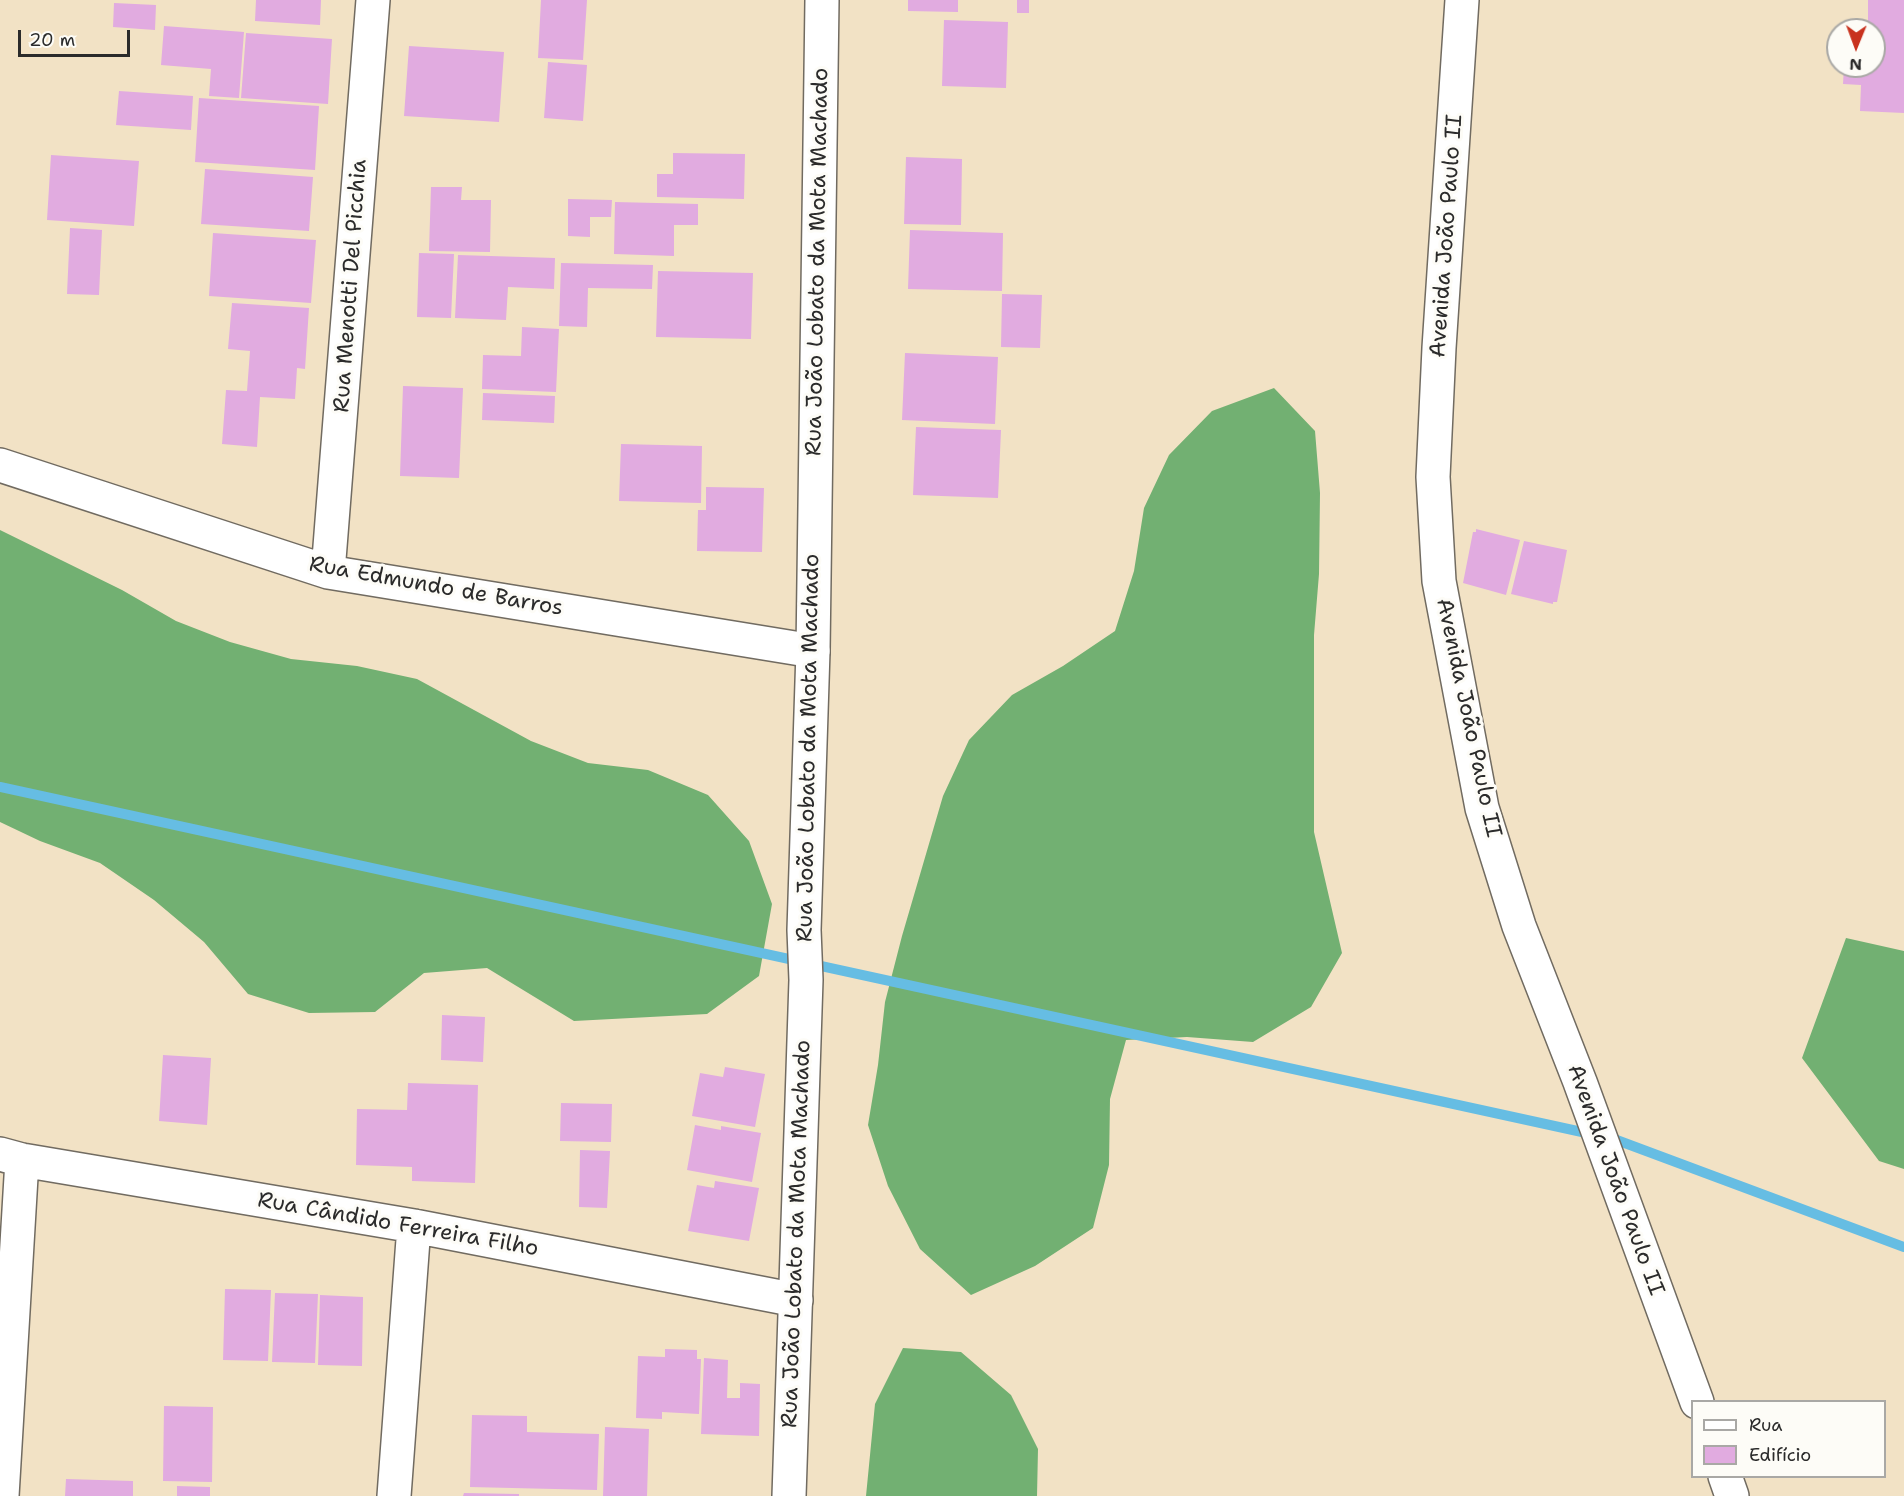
<!DOCTYPE html>
<meta charset="utf-8">
<style>
body{margin:0}
#map{position:relative;width:1904px;height:1496px;overflow:hidden;background:#f2e2c5;font-family:"Shantell Sans",sans-serif}
canvas{display:block}
.legend{position:absolute;left:1691px;top:1400px;width:195px;height:78px;box-sizing:border-box;background:#fdfcf7;border:2px solid #a9a8a5;margin:0;padding:8px 10px;list-style:none;font-size:18px;color:#2b2b2b}
.legend li{display:flex;align-items:center;gap:12px;height:30px}
.legend b{width:30px;border:2px solid #a9a8a5}
.north{position:absolute;left:1826px;top:18px;width:60px;height:60px;box-sizing:border-box;background:#fdfcf7;border:2px solid #a9a8a5;border-radius:50%;rotate:181deg;font-size:16px;font-weight:700;line-height:24px;text-align:center;color:#2b2b2b}
.north::after{content:'';display:block;margin:auto;width:21px;height:27px;background:#c8321e;clip-path:polygon(50% 0,100% 100%,50% 72%,0 100%)}
.scale{position:absolute;left:18px;top:30px;width:112px;height:27px;box-sizing:border-box;border:3px solid #2b2b2b;border-top:0;padding-left:8px;font-size:18px;line-height:21px;white-space:nowrap;color:#2b2b2b;-webkit-text-stroke:4px #fdfcf7;paint-order:stroke}
</style>
<div id="map">
<canvas width="1904" height="1496"></canvas>
<ul class="legend">
<li><b style="height:8px;background:#fff"></b>Rua</li>
<li><b style="height:16px;background:#e1abe0"></b>Edifício</li>
</ul>
<div class="north">N</div>
<div class="scale">20 m</div>
</div>
<script>
const context = document.querySelector('canvas').getContext('2d');
context.lineJoin = 'round';
function fill(path, color) { context.fillStyle = color; context.fill(path, 'evenodd'); }
const shape = rows => new Path2D(rows.map(r => 'M' + r).join(''));
function stroke(path, color, width, dash) { context.strokeStyle = color; context.lineWidth = width; context.lineCap = dash ? 'butt' : 'round'; context.setLineDash(dash || []); context.stroke(path); }
function drawText(font, color, halo, rows, align = 'center') {
  context.font = font + ' "Shantell Sans",sans-serif'; context.lineWidth = 6; context.setLineDash([]); context.textBaseline = 'middle'; context.strokeStyle = halo; context.fillStyle = color; for (const [text, x, y, turn = 0] of rows) {
    context.save(); context.translate(x, y); context.rotate((+turn || 0) * Math.PI / 180); context.textAlign = isNaN(turn) ? turn : align; if (halo) context.strokeText(text, 0, 0); context.fillText(text, 0, 0); context.restore();
  }
}
const forest = shape([
 [1274,388,1315,431,1320,493,1319,574,1314,635,1314,832,1342,953,1311,1007,1253,1042,1187,1037,1126,1040,1110,1099,1109,1165,1093,1228,1035,1266,971,1295,920,1249,888,1186,868,1125,878,1065,885,1002,902,936,943,796,969,740,1012,695,1063,666,1115,631,1134,571,1144,508,1169,455,1212,411],
 [0,530,122,590,176,621,230,642,291,659,357,666,417,679,531,741,588,763,648,770,708,795,749,841,772,904,759,976,707,1014,574,1021,487,968,424,973,375,1012,309,1013,248,994,204,942,154,900,100,863,40,841,0,822],
 [1846,938,1904,951,1904,1169,1879,1161,1802,1058],
 [903,1348,961,1352,1011,1395,1038,1449,1037,1496,866,1496,875,1404]
]);
const stream = shape([
 [0,787,1614,1139,1904,1247]
]);
const building = shape([
 [256,0,321,0,320,25,255,21],
 [541,0,587,0,583,60,538,58],
 [908,0,958,0,958,12,908,11],
 [1017,0,1029,0,1029,13,1017,13],
 [1868,0,1904,0,1904,113,1860,111,1861,85,1843,84,1844,66,1874,66,1874,30,1868,30],
 [114,3,156,5,155,30,113,27],
 [944,20,1008,22,1006,88,942,86],
 [164,26,244,32,239,98,209,96,211,69,161,65],
 [246,33,332,39,328,104,241,98],
 [409,46,504,52,499,122,404,116],
 [548,62,587,65,583,121,544,118],
 [119,91,193,96,191,130,116,125],
 [199,98,319,106,315,170,195,162],
 [673,153,745,154,744,199,657,197,657,174,673,174],
 [51,155,139,161,134,226,47,220],
 [906,157,962,159,961,225,904,224],
 [205,169,313,177,309,231,201,224],
 [431,187,462,187,461,200,491,200,490,252,429,251],
 [568,199,612,200,611,217,590,217,590,237,568,236],
 [615,202,698,204,698,225,674,225,674,256,614,254],
 [70,228,102,230,99,295,67,294],
 [910,230,1003,233,1002,291,908,289],
 [213,233,316,240,311,303,209,296],
 [419,253,454,254,451,318,417,317],
 [458,255,555,258,554,289,508,287,506,320,455,318],
 [561,263,653,265,652,289,588,288,587,327,559,326],
 [658,271,753,273,751,339,656,337],
 [1002,294,1042,295,1040,348,1001,347],
 [232,303,309,308,305,369,297,368,295,399,260,397,257,447,222,444,226,390,247,391,250,351,228,349],
 [522,327,559,329,556,392,482,389,483,355,521,356],
 [905,353,998,357,995,424,902,420],
 [403,386,463,388,459,478,400,476],
 [483,393,555,396,554,423,482,420],
 [916,427,1001,430,998,498,913,495],
 [621,444,702,446,701,503,619,501],
 [706,487,764,488,762,552,697,551,698,510,706,510],
 [1476,529,1520,540,1506,595,1463,583,1473,532,1476,532],
 [1524,541,1567,550,1557,602,1553,602,1553,604,1511,594],
 [442,1015,485,1017,483,1062,441,1060],
 [163,1055,211,1058,207,1125,159,1121],
 [725,1067,765,1074,755,1127,692,1116,700,1073,723,1077],
 [408,1083,478,1085,475,1183,412,1181,412,1167,356,1165,357,1109,407,1110],
 [561,1103,612,1104,611,1142,560,1141],
 [695,1125,721,1130,721,1126,761,1133,752,1182,687,1170],
 [580,1150,610,1151,607,1208,579,1207],
 [715,1181,759,1188,749,1241,688,1231,697,1185,714,1188],
 [225,1289,271,1290,268,1361,223,1360],
 [275,1293,318,1294,315,1363,272,1362],
 [320,1295,363,1297,362,1366,318,1365],
 [665,1349,697,1350,697,1359,701,1359,699,1414,662,1412,662,1419,636,1418,638,1356,665,1357],
 [704,1358,728,1360,727,1398,740,1398,740,1383,760,1384,759,1436,701,1434],
 [164,1406,213,1407,212,1482,163,1481],
 [472,1415,527,1416,527,1432,599,1434,597,1490,470,1487],
 [605,1427,649,1429,647,1496,603,1496],
 [66,1479,133,1481,133,1496,65,1496],
 [177,1486,210,1487,210,1496,177,1496],
 [464,1493,519,1494,519,1496,463,1496]
]);
const minor = shape([
 [1462,0,1439,348,1433,477,1439,581,1482,808,1519,926,1580,1082,1697,1402],
 [0,465,328,572,813,651],
 [328,572,373,0],
 [0,1154,22,1160,414,1226,796,1300],
 [1725,1476,1732,1496],
 [2,1496,22,1160],
 [394,1496,414,1226]
]);
const secondary = shape([
 [789,1496,806,980,804,930,813,651,822,0]
]);
const streetNames = [
 ["Avenida João Paulo II",1447,236,-86],
 ["Rua João Lobato da Mota Machado",818,262,-89],
 ["Rua Menotti Del Picchia",351,286,-86],
 ["Rua Edmundo de Barros",436,587,10],
 ["Avenida João Paulo II",1468,718,78],
 ["Rua João Lobato da Mota Machado",809,748,-89],
 ["Avenida João Paulo II",1615,1180,70],
 ["Rua Cândido Ferreira Filho",398,1225,10],
 ["Rua João Lobato da Mota Machado",797,1234,-88]
];
fill(forest, '#72b072');
stroke(stream, '#66bde3', 10);
fill(building, '#e1abe0');
stroke(minor, '#716b61', 36);
stroke(secondary, '#716b61', 36);
stroke(minor, '#fff', 33);
stroke(secondary, '#fff', 33);
drawText('22px', '#2b2b2b', '#fdfcf7', streetNames);
</script>
